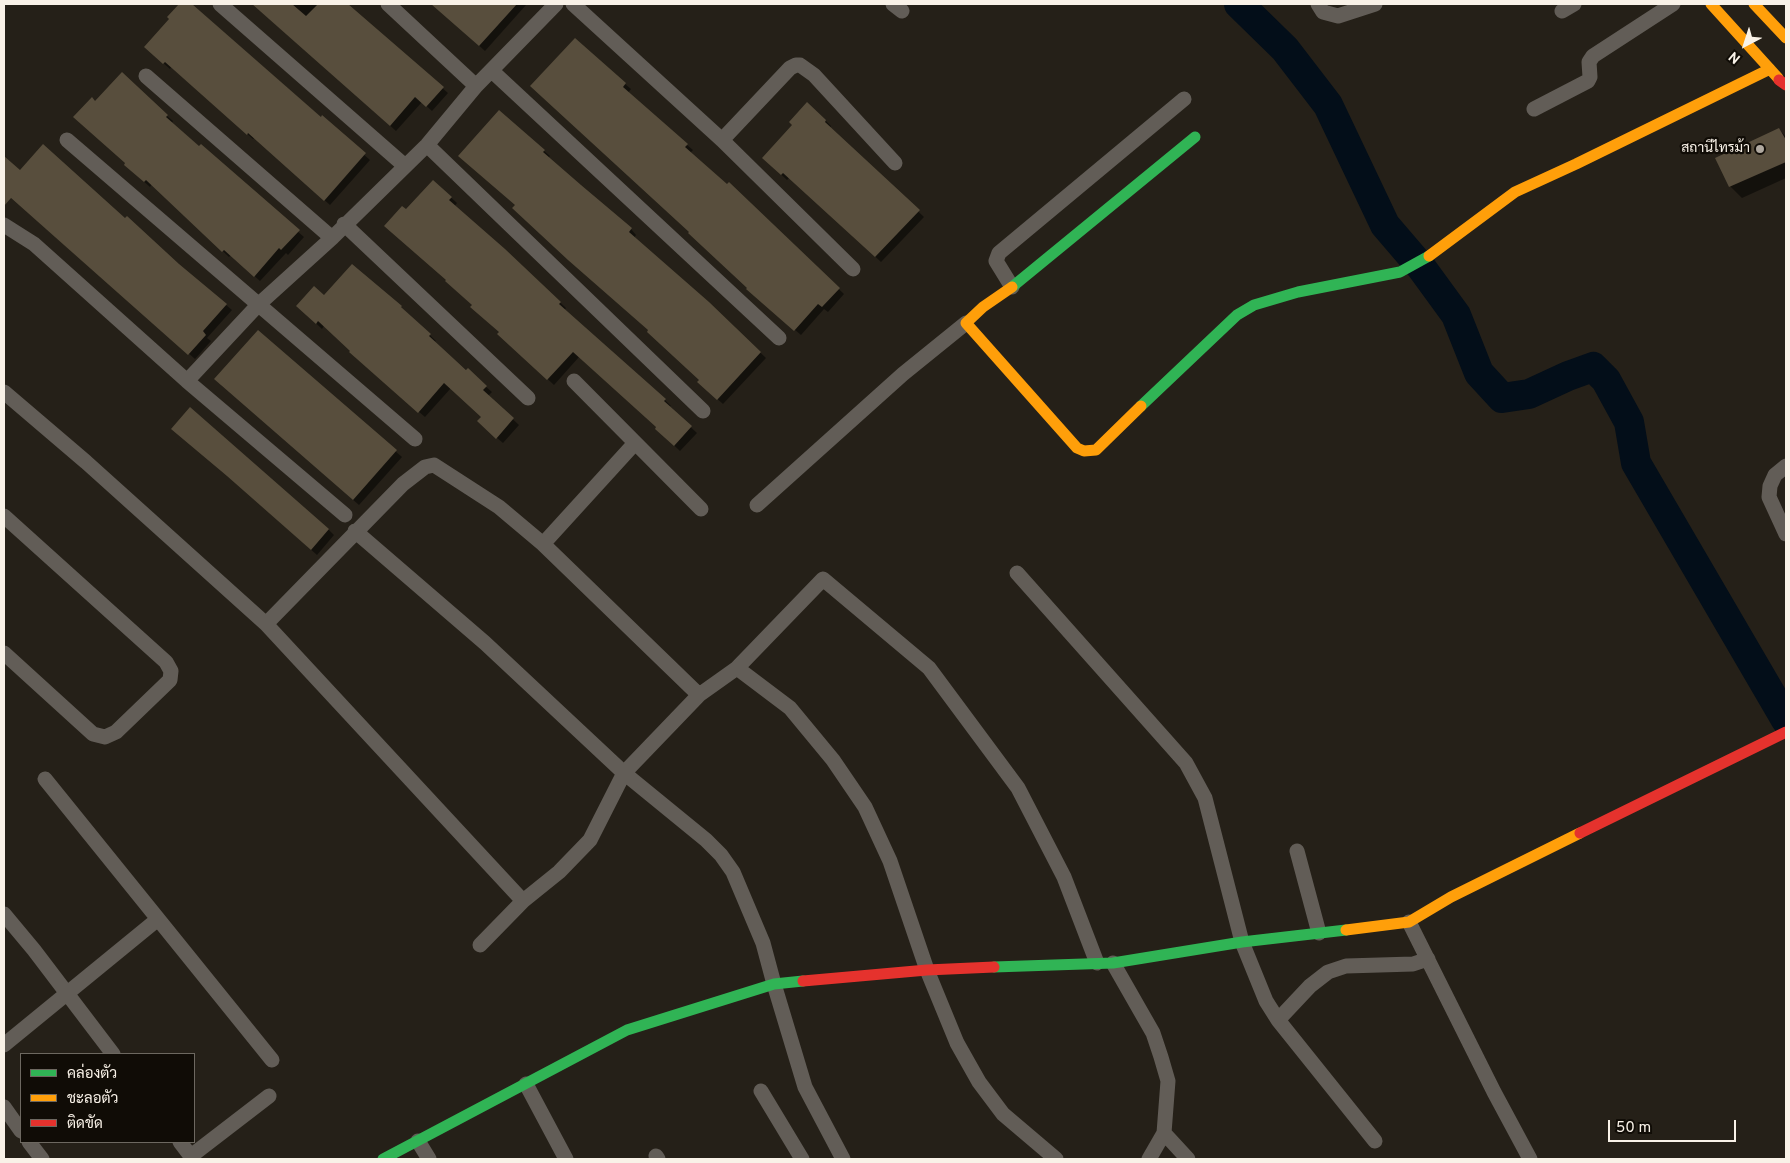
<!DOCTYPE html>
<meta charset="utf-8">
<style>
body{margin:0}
#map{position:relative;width:1790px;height:1163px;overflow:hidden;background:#252018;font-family:Overpass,Sarabun,sans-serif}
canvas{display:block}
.frame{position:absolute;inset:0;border:5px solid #f9f2e8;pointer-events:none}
.legend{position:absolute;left:20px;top:1053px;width:175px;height:90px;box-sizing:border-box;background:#100c06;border:1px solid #6d6860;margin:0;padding:6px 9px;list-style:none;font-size:15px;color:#f9f2e8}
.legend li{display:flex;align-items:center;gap:10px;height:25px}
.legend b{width:25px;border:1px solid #6d6860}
.north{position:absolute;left:1720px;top:20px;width:50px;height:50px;-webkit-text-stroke:4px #100c06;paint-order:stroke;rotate:220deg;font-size:14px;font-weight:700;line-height:20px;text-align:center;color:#f9f2e8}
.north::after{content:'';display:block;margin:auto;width:18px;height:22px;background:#f9f2e8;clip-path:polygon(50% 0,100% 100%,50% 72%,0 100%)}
.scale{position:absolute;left:1608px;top:1120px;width:128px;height:22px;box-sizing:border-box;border:2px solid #f9f2e8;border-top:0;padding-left:6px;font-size:15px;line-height:18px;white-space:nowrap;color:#f9f2e8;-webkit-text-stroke:4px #100c06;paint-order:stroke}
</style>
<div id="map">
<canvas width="1790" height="1163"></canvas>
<div class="frame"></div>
<ul class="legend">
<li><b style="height:6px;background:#30b455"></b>คล่องตัว</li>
<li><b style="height:6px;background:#ff9f0a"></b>ชะลอตัว</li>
<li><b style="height:6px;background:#e5322d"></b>ติดขัด</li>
</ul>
<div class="north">N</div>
<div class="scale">50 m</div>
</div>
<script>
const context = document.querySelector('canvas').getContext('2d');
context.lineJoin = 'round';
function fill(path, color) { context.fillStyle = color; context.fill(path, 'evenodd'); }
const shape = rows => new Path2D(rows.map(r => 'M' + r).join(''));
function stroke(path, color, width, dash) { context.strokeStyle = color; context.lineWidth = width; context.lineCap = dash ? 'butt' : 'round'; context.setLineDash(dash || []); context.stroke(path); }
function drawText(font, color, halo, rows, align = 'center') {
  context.font = font + ' Overpass,Sarabun,sans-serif'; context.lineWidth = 4.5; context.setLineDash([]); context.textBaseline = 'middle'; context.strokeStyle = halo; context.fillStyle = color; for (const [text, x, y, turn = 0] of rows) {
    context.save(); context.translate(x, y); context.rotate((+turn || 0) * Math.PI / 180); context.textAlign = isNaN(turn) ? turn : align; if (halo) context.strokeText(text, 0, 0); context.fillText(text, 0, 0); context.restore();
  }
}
const shadow = shape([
 [181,4,191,4,370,160,330,205,255,138,253,139,171,67,170,69,151,52,171,19,169,17],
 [252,4,346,4,448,93,432,111,422,102,396,131,291,36,290,37],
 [433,4,525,4,526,5,485,51],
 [625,84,631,89,628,93,687,145,693,150,690,153,727,186,729,184,844,294,828,312,824,309,801,335,753,294,748,288,691,232,537,91],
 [95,103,167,116,173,121,172,123,304,237,288,255,286,253,260,281,231,255,229,257,152,184,150,187,131,170],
 [499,112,544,151,550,156,548,158,631,229,636,235,634,238,708,303,766,358,723,404,705,388,701,380,650,330,516,205],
 [826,121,831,126,830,128,924,217,881,262,790,177,787,180,769,163,793,125],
 [1779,129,1786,137,1786,178,1742,198,1730,186],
 [9,163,20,172,125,220,232,310,207,338,211,341,195,359,4,192,4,169],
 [433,181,457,203,454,207,505,250,566,308,564,311,665,400,671,406,669,407,697,433,680,451,662,434,657,427,579,357,554,385,505,339,500,332,473,305,406,211],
 [324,297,401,307,436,341,434,342,492,392,488,396,519,425,503,443,484,427,482,417,451,388,425,417,356,358,352,351,324,326,322,329,304,312],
 [258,331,402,457,359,505,221,385],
 [234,481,328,529,334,535,317,555]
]);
const river = shape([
 [1239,4,1285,49,1328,105,1385,225,1421,267,1456,315,1479,373,1502,398,1529,394,1568,376,1593,367,1606,380,1629,422,1636,463,1786,720]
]);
const building = shape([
 [179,4,192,4,321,117,322,115,366,153,324,201,248,133,247,135,165,62,163,64,144,47,169,19,167,17],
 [252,4,292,4,306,16,318,4,348,4,444,87,426,107,415,97,390,126],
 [431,4,517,4,479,46],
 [575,38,626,83,623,87,688,144,685,147,727,184,729,182,840,288,822,307,818,304,794,331,746,289,747,288,688,233,689,232,530,86],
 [122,72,168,115,166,117,199,146,201,144,300,230,281,250,279,248,254,277,224,250,222,252,146,180,144,182,124,165,125,163,73,117,92,97,95,101],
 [807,102,826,120,825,122,920,210,875,257,783,173,781,175,762,158,792,125,789,122],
 [499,110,545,150,543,152,581,185,632,228,629,232,709,302,761,352,717,400,697,382,699,380,647,332,648,330,568,260,512,208,515,205,458,156],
 [1779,128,1786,140,1786,162,1729,187,1715,158],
 [43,144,125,218,127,216,179,264,227,304,203,331,206,335,188,355,11,198,4,206,4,156,20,170],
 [433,180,452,197,449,200,505,249,561,302,559,304,666,399,664,401,692,426,674,446,655,429,656,427,573,352,547,380,497,334,499,332,470,307,472,305,445,281,446,280,384,226,402,206,406,209],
 [352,264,402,306,401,307,431,334,429,336,466,370,468,368,487,386,483,390,514,418,496,439,477,421,481,417,444,383,418,413,349,352,350,351,318,321,316,324,296,306,314,286,324,295],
 [258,330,397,450,353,500,214,379],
 [190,407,329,529,311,550,227,476,171,429]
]);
const street = shape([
 [220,4,405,166],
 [388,4,476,86],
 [573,4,722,140,853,269],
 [893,4,902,11],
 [1318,4,1323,12,1338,16,1375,4],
 [1562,11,1574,4],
 [492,71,779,338],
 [146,76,332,238],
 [1534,109,1588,81,1590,77,1589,62,1593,56,1673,4],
 [67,140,415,439],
 [722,140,790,68,796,65,800,65,814,75,895,163],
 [427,145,703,411],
 [344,224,528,398],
 [4,225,34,244,187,381,345,515],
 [1012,287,996,261,999,253,1184,99],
 [187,381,258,305,332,238,427,145,476,86,556,4],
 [574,381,701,509],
 [4,392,86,462,266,624,523,901],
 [1786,466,1775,475,1770,486,1769,497,1786,534],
 [757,505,903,374,966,323],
 [4,516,166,662,171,671,170,680,116,732,105,737,93,734,4,653],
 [355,531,485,643,624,773,706,840,721,855,733,872,763,943,774,984,805,1087,843,1159],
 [543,544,635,443],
 [1017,573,1186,763,1205,798,1242,942,1266,1001,1278,1020,1375,1141],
 [266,624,403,484,425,467,434,465,499,507,543,544,699,695],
 [737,668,790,708,833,760,865,807,890,861,927,970,957,1043,979,1082,1003,1114,1056,1159],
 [45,779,272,1060],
 [1297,851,1319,933],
 [4,914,34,950,113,1054],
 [1409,922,1494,1092,1530,1159],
 [480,945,523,901,559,872,590,840,624,773,699,695,737,668,823,579,929,668,1018,788,1064,877,1097,963],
 [1113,963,1153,1033,1161,1057,1168,1081,1164,1133,1188,1159],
 [1278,1020,1310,986,1328,972,1346,966,1413,964,1428,959],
 [4,1045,158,919],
 [526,1084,566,1159],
 [761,1091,802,1159],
 [4,1107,21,1131],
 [418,1141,429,1159],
 [29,1142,42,1159],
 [180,1142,193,1159],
 [191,1156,269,1096],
 [656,1156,658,1159],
 [1149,1159,1164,1133]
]);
const fast = shape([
 [1012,287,1195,137],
 [1141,406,1237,315,1254,305,1298,292,1400,272,1429,256],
 [994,967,1113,963,1242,942,1346,930],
 [383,1159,627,1030,774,984,803,981]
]);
const slow = shape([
 [1711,4,1778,78],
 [1754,4,1786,38],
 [1429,256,1515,192,1576,164,1770,69],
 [1012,287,983,307,966,323,1077,448,1084,451,1096,450,1141,406],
 [1346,930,1409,922,1451,897,1580,833]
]);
const jam = shape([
 [1779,80,1786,85],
 [1580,833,1786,732],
 [803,981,927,970,994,967]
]);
const markers = [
 [1760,149,5,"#afa89f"]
];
const poiNames = [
 ["สถานีไทรม้า",1750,149]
];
fill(shadow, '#0007');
stroke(river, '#030e19', 30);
fill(building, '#584e3d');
stroke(street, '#625d57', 15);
stroke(fast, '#30b455', 11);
stroke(slow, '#ff9f0a', 11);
stroke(jam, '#e5322d', 11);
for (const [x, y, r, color] of markers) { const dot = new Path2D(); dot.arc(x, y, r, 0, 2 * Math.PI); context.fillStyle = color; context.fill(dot); stroke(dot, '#100c06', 2); }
drawText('14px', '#f9f2e8', '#100c06', poiNames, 'right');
</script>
